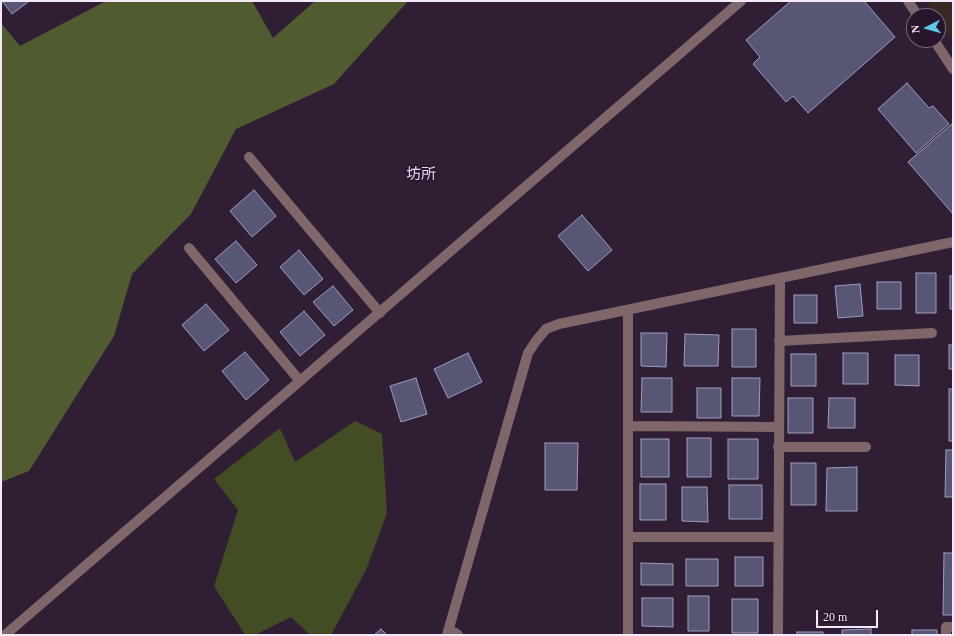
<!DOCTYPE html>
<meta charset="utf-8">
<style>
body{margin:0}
#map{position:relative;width:954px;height:636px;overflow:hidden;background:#301e35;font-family:Georgia,serif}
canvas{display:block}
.frame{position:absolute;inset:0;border:2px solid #f4e9f8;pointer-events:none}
.north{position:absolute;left:906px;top:8px;width:40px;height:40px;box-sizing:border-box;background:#26152b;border:1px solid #786a7d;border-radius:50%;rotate:264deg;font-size:11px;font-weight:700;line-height:16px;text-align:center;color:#f4e9f8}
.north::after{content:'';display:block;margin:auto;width:14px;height:18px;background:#5ac8e6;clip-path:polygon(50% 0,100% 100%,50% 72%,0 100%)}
.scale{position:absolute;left:816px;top:610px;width:62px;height:18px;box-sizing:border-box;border:2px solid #f4e9f8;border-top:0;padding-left:5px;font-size:12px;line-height:14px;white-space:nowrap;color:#f4e9f8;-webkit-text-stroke:3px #26152b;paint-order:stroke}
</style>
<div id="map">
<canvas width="954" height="636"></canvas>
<div class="frame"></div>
<div class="north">N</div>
<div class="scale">20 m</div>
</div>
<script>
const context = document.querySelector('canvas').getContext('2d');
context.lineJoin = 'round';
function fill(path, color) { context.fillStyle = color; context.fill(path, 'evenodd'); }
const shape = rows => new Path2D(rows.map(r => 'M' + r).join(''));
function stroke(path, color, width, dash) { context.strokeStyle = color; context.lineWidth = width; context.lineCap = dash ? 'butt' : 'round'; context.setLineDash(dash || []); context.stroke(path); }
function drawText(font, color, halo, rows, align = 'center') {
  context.font = font + ' Georgia,"Noto Sans JP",serif'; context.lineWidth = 3; context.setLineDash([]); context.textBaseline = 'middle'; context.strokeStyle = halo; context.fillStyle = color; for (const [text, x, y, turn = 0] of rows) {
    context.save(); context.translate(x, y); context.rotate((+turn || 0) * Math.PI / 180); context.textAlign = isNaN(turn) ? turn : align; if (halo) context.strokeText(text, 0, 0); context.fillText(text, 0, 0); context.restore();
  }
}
const education = shape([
 [926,1,953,1,953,41,938,20,938,16,936,16]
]);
const green = shape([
 [355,421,382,434,387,513,366,570,331,635,310,635,291,617,255,635,245,635,214,586,238,510,214,479,280,428,295,462]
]);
const forest = shape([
 [106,1,252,1,273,38,315,1,408,1,334,84,236,129,191,214,132,274,114,336,29,471,1,482,1,23,20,46]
]);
const building = shape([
 [2,1,27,1,28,2,12,14,2,1],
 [791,1,864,1,895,37,808,113,793,96,786,102,753,64,760,57,746,40,791,1],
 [907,83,929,108,933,106,949,124,916,153,878,109,907,83],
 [952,124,953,126,953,214,908,162,952,124],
 [254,190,276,216,252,237,230,211,254,190],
 [582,215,612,250,588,271,558,236,582,215],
 [236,241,257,265,236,283,215,259,236,241],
 [299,250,323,279,304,295,280,267,299,250],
 [916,273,936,273,936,313,916,313,916,273],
 [950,276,953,276,953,309,950,309,950,276],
 [877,282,901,282,901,309,877,309,877,282],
 [860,284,863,316,838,318,835,286,860,284],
 [333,286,353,310,334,326,313,302,333,286],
 [794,295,817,295,817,323,794,323,794,295],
 [206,304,229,330,204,351,182,325,206,304],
 [304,311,325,335,300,356,280,332,304,311],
 [732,329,756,329,756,367,732,367,732,329],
 [641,333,667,333,666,367,641,366,641,333],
 [685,334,719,335,718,366,684,366,685,334],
 [949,345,953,345,953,369,949,369,949,345],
 [245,352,269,380,246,400,222,371,245,352],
 [468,353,482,382,448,398,434,369,468,353],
 [843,353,868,353,868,384,843,384,843,353],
 [791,354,816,354,816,386,791,386,791,354],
 [895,355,919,355,919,386,895,385,895,355],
 [416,378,427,414,401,422,390,386,416,378],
 [642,378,672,378,672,412,641,412,642,378],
 [732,378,760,378,759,416,732,416,732,378],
 [697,388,721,388,721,418,697,418,697,388],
 [949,389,953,389,953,441,949,441,949,389],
 [788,398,813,398,813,433,788,433,788,398],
 [829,398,855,398,855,428,828,428,829,398],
 [687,438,711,438,711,477,687,477,687,438],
 [641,439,669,439,669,477,641,477,641,439],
 [728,439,758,439,758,479,728,479,728,439],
 [545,443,578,443,577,490,545,490,545,443],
 [946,450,953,450,953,497,945,497,946,450],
 [791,463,816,463,816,505,791,505,791,463],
 [857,467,857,511,826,511,827,468,857,467],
 [640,484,666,484,666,520,640,520,640,484],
 [729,485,762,485,762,519,729,519,729,485],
 [682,487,707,487,708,522,682,521,682,487],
 [944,553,953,553,953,615,943,615,944,553],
 [735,557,763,557,763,586,735,586,735,557],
 [686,559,718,559,718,586,686,586,686,559],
 [641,563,673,564,673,585,641,585,641,563],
 [688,596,709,596,709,631,688,631,688,596],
 [642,598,673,598,673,627,642,626,642,598],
 [732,599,758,599,758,633,732,633,732,599],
 [381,629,387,635,374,635,381,629],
 [871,629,871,635,842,635,842,630,871,629],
 [912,630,937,630,937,635,912,635,912,630],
 [797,632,823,632,823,635,797,635,797,632]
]);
const street = shape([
 [908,1,918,16],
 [934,40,953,69],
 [249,157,380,313],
 [189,248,300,381],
 [628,310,628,635],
 [779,341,932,333],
 [628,426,778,427],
 [778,447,866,447],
 [628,537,778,537],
 [449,629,458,635],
 [5,635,741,1],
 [447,635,528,353,536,341,546,329,559,324,953,242],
 [778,635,780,278],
 [946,635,946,627,953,627]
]);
const quarterNames = [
 ["坊所",421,173]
];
fill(education, '#3b2825');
fill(green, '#424d23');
fill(forest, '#505c30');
fill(building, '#575674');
stroke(building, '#9e9ebf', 1);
stroke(street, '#7e6669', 10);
drawText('15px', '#eed6f4', '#26152b', quarterNames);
</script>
